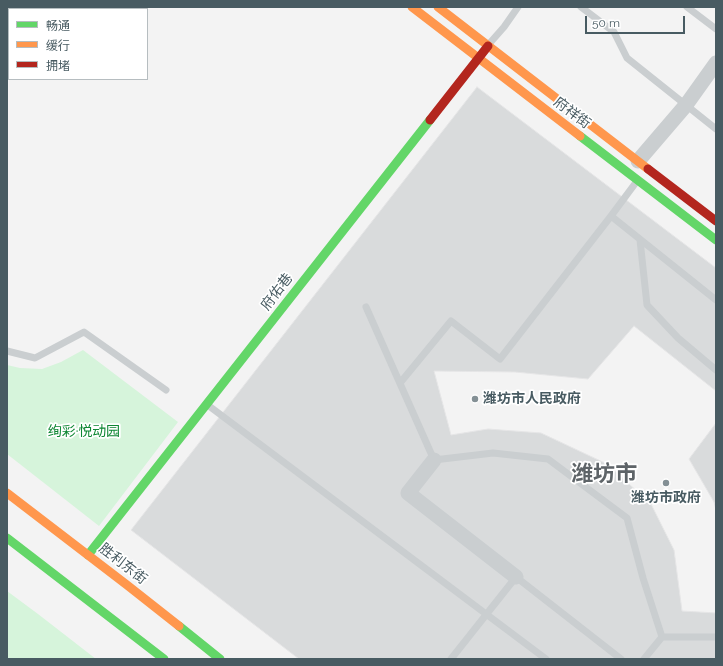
<!DOCTYPE html>
<meta charset="utf-8">
<style>
body{margin:0}
#map{position:relative;width:723px;height:666px;overflow:hidden;background:#f3f3f3;font-family:Raleway,"Noto Sans SC",sans-serif}
canvas{display:block}
.frame{position:absolute;inset:0;border:8px solid #485b62;pointer-events:none}
.legend{position:absolute;left:8px;top:8px;width:140px;height:72px;box-sizing:border-box;background:#fff;border:1px solid #b6bdc0;margin:0;padding:5px 7px;list-style:none;font-size:12px;color:#485b62}
.legend li{display:flex;align-items:center;gap:8px;height:20px}
.legend b{width:20px;border:1px solid #b6bdc0}
.scale{position:absolute;left:585px;top:16px;width:100px;height:18px;box-sizing:border-box;border:2px solid #485b62;border-top:0;padding-left:5px;font-size:12px;line-height:14px;white-space:nowrap;color:#485b62;-webkit-text-stroke:3px #fff;paint-order:stroke}
</style>
<div id="map">
<canvas width="723" height="666"></canvas>
<div class="frame"></div>
<ul class="legend">
<li><b style="height:5px;background:#63d668"></b>畅通</li>
<li><b style="height:5px;background:#ff974d"></b>缓行</li>
<li><b style="height:5px;background:#b3261e"></b>拥堵</li>
</ul>
<div class="scale">50 m</div>
</div>
<script>
const context = document.querySelector('canvas').getContext('2d');
context.lineJoin = 'round';
function fill(path, color) { context.fillStyle = color; context.fill(path, 'evenodd'); }
const shape = rows => new Path2D(rows.map(r => 'M' + r).join(''));
function stroke(path, color, width, dash) { context.strokeStyle = color; context.lineWidth = width; context.lineCap = dash ? 'butt' : 'round'; context.setLineDash(dash || []); context.stroke(path); }
function drawText(font, color, halo, rows, align = 'center') {
  context.font = font + ' Raleway,"Noto Sans SC",sans-serif'; context.lineWidth = 3.5; context.setLineDash([]); context.textBaseline = 'middle'; context.strokeStyle = halo; context.fillStyle = color; for (const [text, x, y, turn = 0] of rows) {
    context.save(); context.translate(x, y); context.rotate((+turn || 0) * Math.PI / 180); context.textAlign = isNaN(turn) ? turn : align; if (halo) context.strokeText(text, 0, 0); context.fillText(text, 0, 0); context.restore();
  }
}
const green = shape([
 [83,350,178,422,99,526,7,454,7,365,20,368,42,369,61,362],
 [7,591,38,614,96,659,7,659]
]);
const building = shape([
 [477,87,716,268,716,659,299,659,131,530,477,87],
 [634,326,716,391,716,423,689,459,714,502,716,510,716,613,682,611,674,550,651,504,607,464,541,433,488,429,451,435,434,371,515,372,588,379,634,326]
]);
const lane = shape([
 [581,7,614,32,627,58,716,129],
 [687,7,716,29],
 [489,44,504,27,518,7],
 [611,216,716,300],
 [640,240,647,305,678,338,716,370],
 [366,307,434,460,493,453,548,459,627,518,643,578,662,637],
 [7,351,35,358,84,332,166,390],
 [400,383,451,321,500,359,611,216,637,181],
 [209,406,546,659],
 [662,637,716,637],
 [451,659,516,577,621,659],
 [644,659,662,637]
]);
const street = shape([
 [638,161,686,105,716,63],
 [434,460,408,493,516,577]
]);
const fast = shape([
 [7,23,9,20],
 [580,136,716,240],
 [7,538,164,659],
 [88,555,430,120],
 [179,626,220,659]
]);
const slow = shape([
 [412,7,580,136],
 [438,7,648,169],
 [7,493,127,585,179,626]
]);
const jam = shape([
 [430,120,488,46],
 [648,169,716,221]
]);
const markers = [
 [475,399,4,"#849095"],
 [666,483,4,"#849095"]
];
const streetNames = [
 ["府祥街",572,113,37],
 ["府佑巷",277,292,-52],
 ["胜利东街",123,564,38]
];
const poiNames = [
 ["潍坊市人民政府",483,399],
 ["潍坊市政府",666,498,"center"]
];
const parkNames = [
 ["绚彩·悦动园",84,432]
];
const townNames = [
 ["潍坊市",604,474]
];
fill(green, '#d6f4db');
fill(building, '#d9dbdc');
stroke(building, '#e5e5e6', 1);
stroke(lane, '#caced0', 7);
stroke(street, '#caced0', 15);
stroke(fast, '#63d668', 9);
stroke(slow, '#ff974d', 9);
stroke(jam, '#b3261e', 9);
for (const [x, y, r, color] of markers) { const dot = new Path2D(); dot.arc(x, y, r, 0, 2 * Math.PI); context.fillStyle = color; context.fill(dot); stroke(dot, '#fff', 1.5); }
drawText('14px', '#485b62', '#fff', streetNames);
drawText('bold 14px', '#485b62', '#fff', poiNames, 'left');
drawText('14px', '#0e8733', '#fff', parkNames);
drawText('bold 22px', '#5e6468', '#fff', townNames);
</script>
